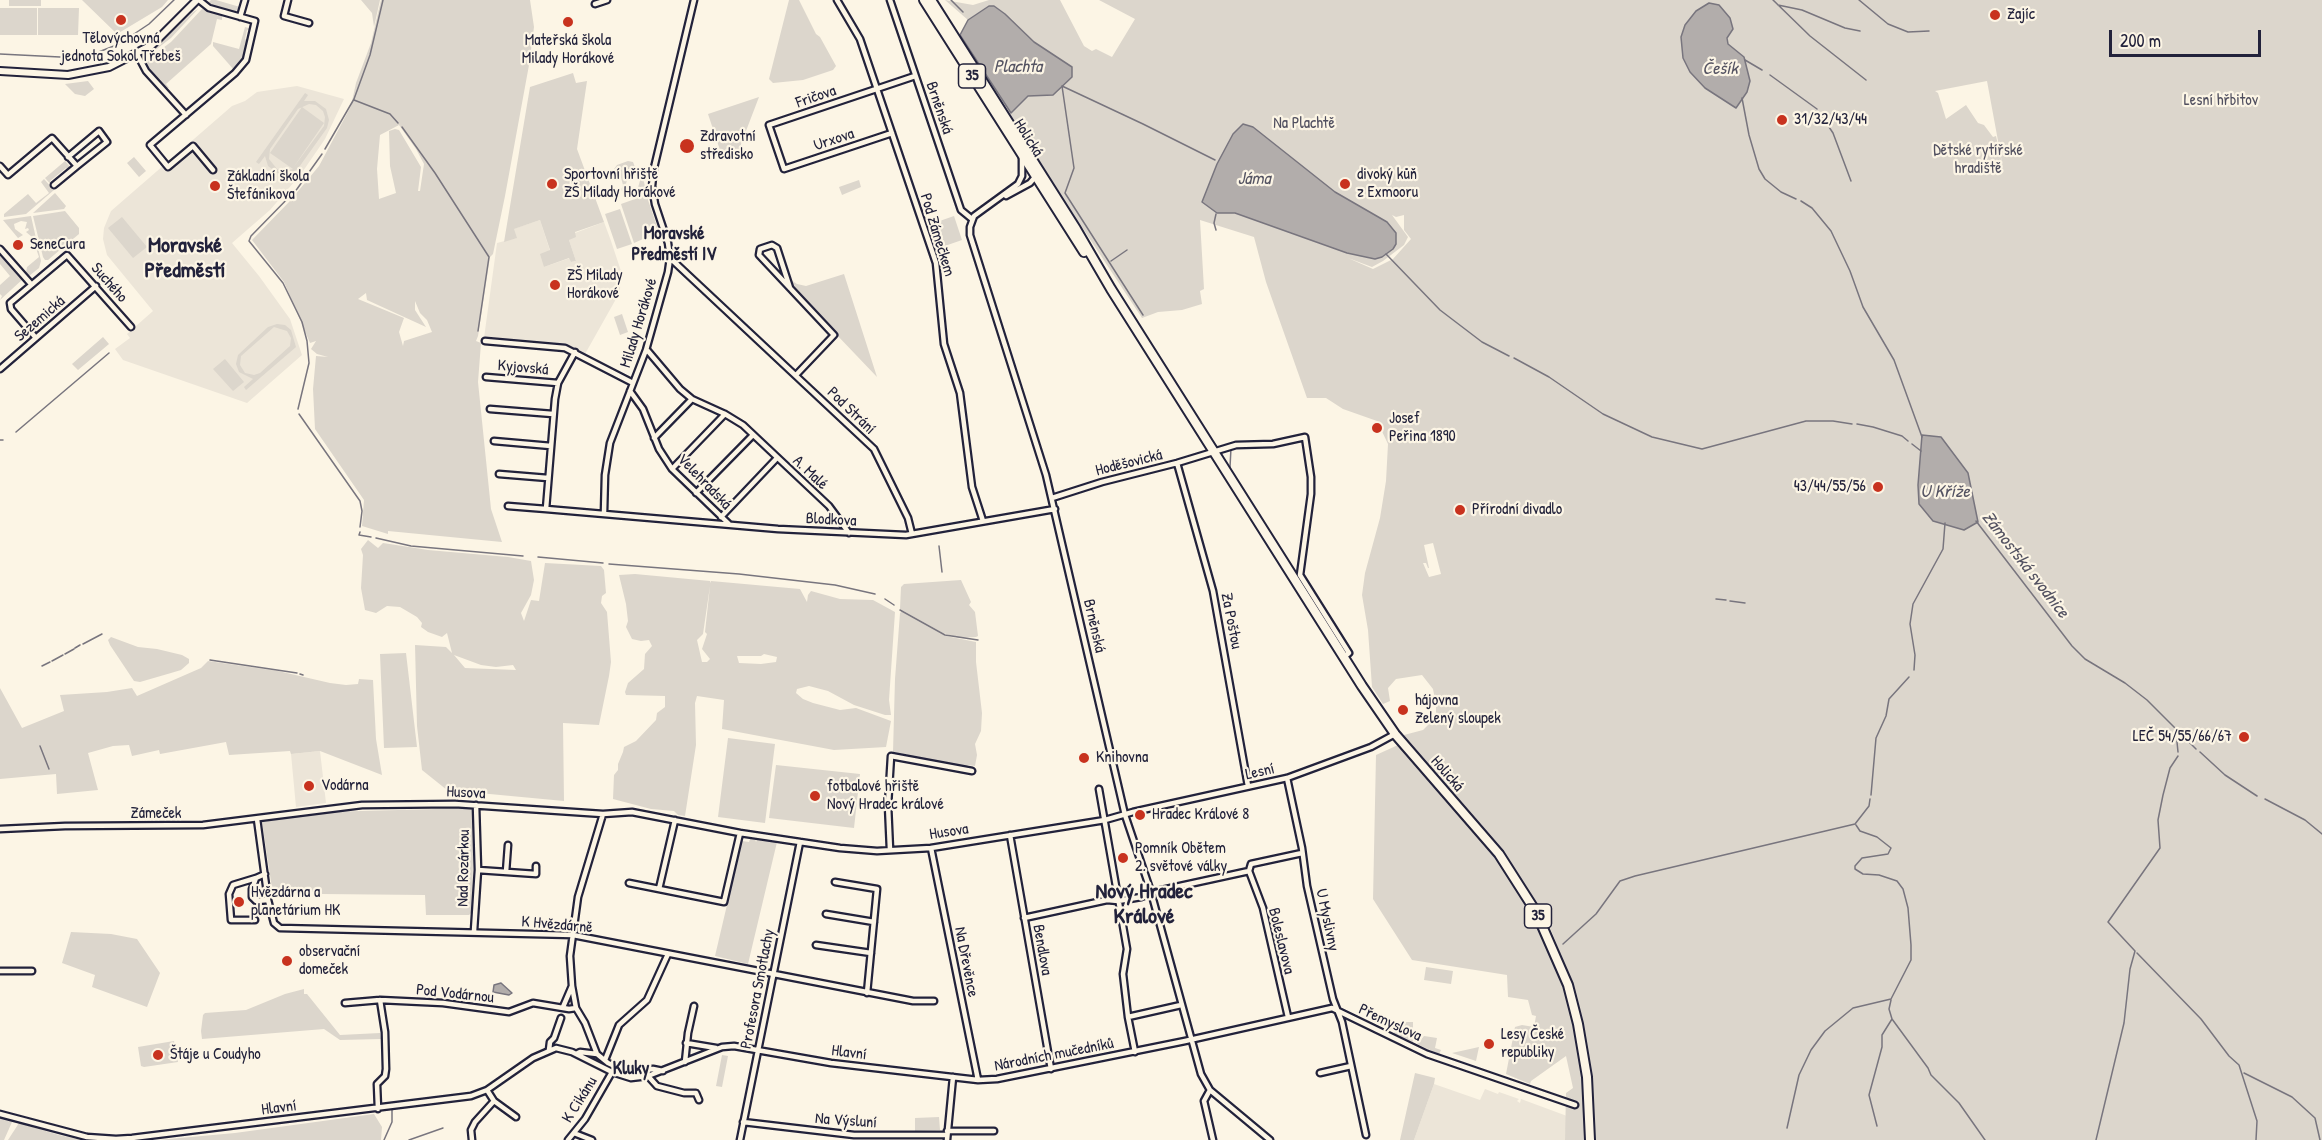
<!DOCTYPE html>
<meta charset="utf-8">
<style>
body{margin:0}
#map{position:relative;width:2322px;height:1140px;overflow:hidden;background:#fcf5e5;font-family:"Patrick Hand",sans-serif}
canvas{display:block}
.scale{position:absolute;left:2109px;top:30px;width:152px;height:27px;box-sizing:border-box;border:3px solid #22223b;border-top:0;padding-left:8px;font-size:18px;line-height:21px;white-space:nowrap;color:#22223b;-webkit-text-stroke:4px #fcf5e5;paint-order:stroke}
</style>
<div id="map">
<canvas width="2322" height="1140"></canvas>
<div class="scale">200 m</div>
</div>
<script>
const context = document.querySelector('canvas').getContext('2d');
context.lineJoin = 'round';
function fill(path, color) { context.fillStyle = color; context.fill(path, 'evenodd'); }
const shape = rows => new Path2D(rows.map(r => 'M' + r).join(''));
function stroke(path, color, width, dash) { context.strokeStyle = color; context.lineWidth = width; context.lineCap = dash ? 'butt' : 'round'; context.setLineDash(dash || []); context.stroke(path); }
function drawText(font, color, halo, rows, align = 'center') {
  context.font = font + ' "Patrick Hand",sans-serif'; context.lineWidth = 4.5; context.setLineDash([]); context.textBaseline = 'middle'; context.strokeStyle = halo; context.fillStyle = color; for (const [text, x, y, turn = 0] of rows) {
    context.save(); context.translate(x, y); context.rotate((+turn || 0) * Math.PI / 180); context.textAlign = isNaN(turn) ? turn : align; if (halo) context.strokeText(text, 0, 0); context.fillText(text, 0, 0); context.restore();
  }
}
const built = shape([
 [297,86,344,99,325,139,301,174,270,210,232,243,259,276,290,319,302,355,247,403,123,360,115,349,130,338,127,334,153,311,107,255,103,239,104,228,111,211,232,106,245,101,257,92],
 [540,220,550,251,544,267,570,258,571,262,576,261,569,240,575,233,604,222,611,241,621,271,620,289,616,299,585,354,563,346,484,338,497,243,516,238,513,229],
 [320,751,326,803,296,807,291,754],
 [1434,1084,1480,1100,1485,1089,1498,1094,1499,1092,1519,1099,1517,1101,1520,1103,1521,1099,1567,1116,1565,1140,1414,1140]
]);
const green = shape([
 [9,0,41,0,41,6,9,6],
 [82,0,168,0,162,7,117,34],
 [211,0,216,0,240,7,236,11,231,12,214,7,209,2],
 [361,0,380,0,374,27,372,13],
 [381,0,530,0,534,27,529,65,505,196,493,254,490,257,478,336,476,341,481,343,478,382,491,509,502,542,388,531,388,534,362,526,364,500,315,429,313,389,316,356,328,357,317,354,311,349,316,341,310,343,284,282,252,240,289,202,319,166,351,106,356,83,371,43],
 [399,125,416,149,424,164,420,191,418,191,421,167,399,130,395,129,389,131,390,166,396,193,379,199,377,169,380,135],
 [366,293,367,300,426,327,415,310,415,301,420,313,427,320,432,332,404,341,403,346,399,332,404,318,358,299],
 [789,0,799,0,816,34,820,37,836,66,833,70,803,80,773,83,769,79],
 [945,0,973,5,989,0,1060,0,1084,46,1092,51,1096,49,1112,57,1135,19,1099,0,2322,0,2322,1140,1595,1140,1592,1076,1583,1023,1572,983,1551,930,1531,894,1503,851,1404,737,1404,735,1423,730,1436,717,1436,705,1433,689,1422,675,1396,679,1388,688,1390,701,1383,704,1372,687,1368,630,1362,595,1365,573,1380,518,1386,481,1388,444,1377,421,1343,409,1326,398,1307,398,1266,282,1254,237,1200,220,1204,289,1200,291,1202,304,1182,310,1158,312,1142,318,1072,212,1010,114,972,18,968,20],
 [1709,3,1719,5,1733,29,1727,38,1728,44,1744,57,1736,107,1705,88,1685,25,1696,11],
 [1987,81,2003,168,1996,136,1993,137,1984,125,1978,123,1966,105,1946,119,1938,93,1935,91],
 [1392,215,1396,217,1404,215,1404,230,1411,239,1393,259,1373,269,1348,258,1372,267,1383,261,1404,245,1408,237],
 [1433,543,1441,574,1429,577,1423,563,1426,563,1428,568,1429,568,1424,545],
 [0,8,37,8,37,35,0,35],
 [38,8,79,8,78,35,38,35],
 [198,9,171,38,145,58,193,12],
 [202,9,219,13,222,16,222,20,217,19,211,44,166,84,169,88,165,88,144,62,171,42],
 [245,27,252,29,251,31,247,30,245,39,249,41,246,50,241,62,234,70,213,46,213,42,239,49],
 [573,73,576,83,587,81,577,149,604,222,575,232,576,237,569,240,576,261,571,262,569,258,544,267,540,254,550,250,540,220,514,229,517,238,504,242,530,87],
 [88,81,94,89,85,96,75,94,65,84],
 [305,93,308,95,304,101,315,101,326,109,329,120,327,128,297,170,290,174,279,174,268,166,265,156,259,164,256,162],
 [309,104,316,105,323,111,325,117,324,126,293,168,324,123,302,107,270,153,293,169,286,171,277,169,269,159,270,149,298,109],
 [759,97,741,144,741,150,722,156,708,114],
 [134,157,146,171,139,177,127,163],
 [65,161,72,169,69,171,66,168,50,181,55,189,45,178],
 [628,161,633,162,635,167,629,171,626,184,628,191,625,193,621,190,623,185,620,174,614,169,617,165],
 [642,173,648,200,659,232,634,243,621,204,635,199],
 [44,179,54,190,26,214,4,217,4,214,28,194,36,203,49,193,41,182],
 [859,180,861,187,842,195,839,187],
 [55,193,66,206,64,209,33,213],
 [620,209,632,244,617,249,605,214],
 [65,211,79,228,79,234,48,260,45,260,43,257,33,216],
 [31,216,41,261,39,268,29,276,26,273,27,267,39,257,32,237,26,232,29,230,28,228,25,229,27,222,21,221,14,224,15,229,23,235,18,238,3,220],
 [954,216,962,240,939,248,931,224],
 [122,217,147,247,133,258,108,228],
 [0,253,23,279,0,300,2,296,0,294,0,285,10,276,0,264],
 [844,274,877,377,793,289,791,280,797,284,806,286],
 [622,314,628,332,620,335,614,317],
 [277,324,285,325,291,330,296,347,246,390,244,387,253,379,239,372,236,364,238,355,268,327],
 [274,327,287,331,291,338,290,346,260,373,254,375,245,373,240,365,241,356],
 [103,337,109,344,78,370,72,364],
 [225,359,244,382,233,391,213,369],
 [368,540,378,548,383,543,428,550,508,557,531,561,534,580,531,595,521,613,524,621,531,600,539,601,545,563,601,566,604,570,606,593,602,596,601,603,607,612,611,662,609,676,599,725,563,723,564,801,447,790,422,770,417,726,415,645,446,647,452,653,447,633,442,637,428,632,421,627,422,623,417,617,400,607,387,606,376,613,365,610,361,588,363,555,361,549],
 [454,655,481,665,496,667,513,665,516,670,465,668],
 [635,574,710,581,711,583,711,581,800,589,807,602,808,595,811,591,840,599,873,600,895,612,889,700,891,715,885,715,854,705,828,691,809,686,797,689,796,693,803,699,813,703,840,710,856,708,891,721,886,747,834,750,722,729,724,700,697,696,695,703,696,745,685,816,678,815,674,811,651,809,613,799,614,775,618,770,618,764,623,752,624,747,636,741,656,720,657,713,665,707,665,696,626,695,625,692,628,683,644,669,645,654,652,646,649,640,641,641,632,639,626,627,628,621,626,604,619,575],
 [710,586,705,632,707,634,702,649,710,659,707,662,702,662,697,640,703,634],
 [764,654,777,657,776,662,761,664,739,663,737,656,761,656],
 [961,580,971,602,969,605,975,612,978,636,976,637,959,638,943,633,900,609,901,587,904,584],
 [902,611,946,636,976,642,976,662,982,713,981,731,975,744,977,755,975,766,968,765,966,767,893,752,895,679,900,613],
 [111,637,138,647,157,649,182,655,189,659,189,663,181,670,171,673,140,682,134,681,110,645,108,640],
 [406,653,417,747,384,748,380,654],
 [208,661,278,671,330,683,346,685,358,684,359,679,373,680,376,739,382,775,320,751,291,754,290,751,229,755,226,742,160,754,159,750,132,756,129,745,113,746,88,753,98,790,57,794,56,774,0,779,0,688,22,728,64,711,60,695,107,692,132,688,137,696,201,668],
 [728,738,775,744,765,823,718,817],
 [1398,745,1495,857,1523,899,1542,934,1563,987,1574,1025,1583,1077,1585,1140,1565,1140,1566,1093,1573,1088,1566,1056,1531,1081,1530,1084,1506,1074,1515,1027,1522,1025,1534,1027,1536,1016,1532,1015,1528,1000,1508,997,1507,975,1412,960,1373,899,1376,755],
 [776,765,860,774,854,828,769,818],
 [474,808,472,912,469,915,426,915,425,895,322,894,321,891,273,895,262,822,323,812],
 [750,839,755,839,756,842,757,840,777,842,748,964,715,956,742,841,749,842],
 [71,932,111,934,137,939,160,973,147,1007,92,987,95,975,62,963],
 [1426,967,1453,971,1451,984,1424,980],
 [304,989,304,994,307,994,340,1035,380,1033,381,1039,340,1040,324,1029,202,1039,201,1031,203,1015,205,1013,246,1010,285,994],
 [1395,1022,1413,1022,1413,1042,1394,1034],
 [1424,1036,1437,1038,1435,1048,1441,1050,1439,1054,1417,1044],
 [174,1041,178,1062,144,1067,141,1066,138,1047],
 [1479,1047,1476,1061,1452,1053],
 [722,1055,728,1056,722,1087,716,1086],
 [1415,1073,1435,1078,1434,1084,1414,1140,1400,1140],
 [374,1114,382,1127,381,1140,158,1140,235,1133],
 [939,1117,940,1130,915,1131,915,1118],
 [0,1119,12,1122,4,1140,0,1140],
 [19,1123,59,1135,82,1140,8,1140]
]);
const water = shape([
 [1709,3,1719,5,1730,18,1733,29,1727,38,1728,44,1744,57,1750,81,1747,92,1736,108,1705,88,1690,72,1683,58,1681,37,1685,25,1696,11,1709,3],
 [989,6,994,6,1005,14,1034,42,1072,67,1072,77,1053,95,1028,96,1011,113,960,35,968,20,989,6],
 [1243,124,1253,127,1335,192,1387,222,1396,233,1396,244,1393,249,1382,257,1375,259,1347,253,1235,213,1217,213,1202,202,1217,164,1233,134,1243,124],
 [1922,435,1941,437,1968,473,1978,522,1964,530,1933,521,1919,504,1918,485,1922,435],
 [501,983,512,993,509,995,493,992,494,985,501,983]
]);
const stream = shape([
 [951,0,963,12],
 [1773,0,1810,36,1866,80],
 [1859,0,1888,24,1908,32,1929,31],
 [1778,5,1802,10,1845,28,1860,31],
 [0,54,60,57,96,53,119,44,149,24,174,0],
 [1745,60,1762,70],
 [1770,75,1817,109],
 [1062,86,1143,124,1215,160],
 [1062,86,1074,168,1065,193,1143,315],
 [1742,98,1749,135,1759,169,1765,179,1781,192,1796,199],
 [354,100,390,114,398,123],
 [1819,112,1833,133,1851,181],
 [402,127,435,173,489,257,478,331],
 [325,149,354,99,370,55,383,0],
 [1801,201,1812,208,1831,231,1850,271,1863,307,1894,360,1922,437],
 [1216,230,1214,223,1216,214],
 [1386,254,1440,310,1482,342,1509,356],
 [1111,261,1127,250],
 [1514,358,1549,377,1603,414,1652,437,1702,449,1806,421,1833,421,1852,424],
 [298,409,309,363,307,341,302,322,283,283,249,241,251,236,297,189,322,154],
 [299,414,360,501,362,511,360,527],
 [1857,424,1873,427,1902,436,1908,441],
 [16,432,109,353],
 [0,440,3,440],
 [1912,444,1921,451],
 [1230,467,1231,448],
 [1976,521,2072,646,2085,659,2125,683,2147,700,2196,749],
 [360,532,359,535,371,537],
 [376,538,411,546,523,556],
 [939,546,942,572],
 [538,557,603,563],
 [609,564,739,574,835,585,875,594],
 [885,599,894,605],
 [1716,599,1726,600],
 [1730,601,1745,603],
 [900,610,945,635,978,640],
 [83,644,102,634],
 [75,648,80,645],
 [65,654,74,649],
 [210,660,297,673],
 [52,661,63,655],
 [42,666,50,662],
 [1914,670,1915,655,1910,624,1913,604,1943,549,1945,523],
 [300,674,303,675],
 [2176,732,2178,752],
 [40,746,49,769],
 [2200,752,2225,775,2257,796],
 [1871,795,1876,738,1886,716,1889,699,1909,677],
 [2265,799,2305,820,2322,834],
 [1855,824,1869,806,1870,799],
 [1563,944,1596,914,1620,881,1635,876,1855,824],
 [2137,953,2201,1019,2229,1056,2239,1065,2257,1121,2256,1140],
 [1891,1000,1889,1009,1892,1019,1928,1068,1931,1075,1959,1103,1985,1140],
 [2244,1073,2292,1097,2315,1118,2320,1140],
 [1877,1126,1869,1095,1882,1047,1882,1035,1892,1019],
 [1787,1128,1799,1075,1811,1050,1825,1031,1853,1008,1891,999,1911,960,1911,945,1908,908,1903,889,1897,881,1879,875,1863,874,1855,869,1855,866,1862,858,1888,854,1891,848,1877,837,1860,831,1856,825],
 [384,1140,392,1122,392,1110],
 [409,1140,443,1128],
 [2096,1140,2124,1023,2130,969,2135,951,2108,922,2160,848,2158,820,2163,795,2170,768,2178,756]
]);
const minor = shape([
 [199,0,209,8,255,21,246,60,235,73,150,145,168,167,193,146,213,170],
 [288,0,284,16,309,23],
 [837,0,860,39,936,263,944,344,960,393,972,487,983,521],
 [890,0,961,210,972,219],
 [595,4,607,0],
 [240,17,245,0],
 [137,54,146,71,186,115],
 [892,133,784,169,769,125,915,76],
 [1022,158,1022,176,1018,184,974,216,970,227,970,235,1046,475,1125,815,1151,892,1201,1074,1210,1090,1270,1140],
 [0,166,8,175,52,138,77,166,107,142,99,131,68,157],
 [54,185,77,166],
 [1006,196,1030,183,1036,176],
 [0,249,31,284],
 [670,258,874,449,908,518,912,534],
 [790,288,777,248,772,245,760,249,759,255,834,335,796,375],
 [36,338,11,309,10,303,67,255,131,327],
 [485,341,565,348,633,383],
 [647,350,680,389,692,399,725,414,743,425,829,506,849,533],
 [575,352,558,383,555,399,546,509,778,529,906,535,1055,509],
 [0,369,96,286],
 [486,377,558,383],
 [630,391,643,409,659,449,672,469,729,524],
 [490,409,553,414],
 [654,438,692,399],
 [494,441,551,446],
 [1177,463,1213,591,1248,786],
 [672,469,725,414],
 [499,474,548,478],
 [696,493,753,435],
 [1052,498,1102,482,1177,463,1236,445,1273,444,1305,437,1311,477,1311,494,1300,575,1349,653,1344,657],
 [508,506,546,509],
 [604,513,605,475,610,443,646,350,668,272,670,258,668,243,655,204,652,186,654,168,694,0],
 [721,517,777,458],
 [1287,778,1302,848,1307,886,1333,999,1342,1022,1366,1135],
 [1099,789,1127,949,1123,974,1128,1017,1135,1052],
 [257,819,268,900,274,923,280,928,573,935,913,1001,934,1001],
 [0,829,65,826,203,825,362,805,455,804,603,814,632,812,740,833,840,848,877,851,931,848,1105,820,1133,812,1287,778,1371,747,1395,734],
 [1010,835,1051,1069],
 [931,848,978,1080],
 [890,850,888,805,891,756,972,771],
 [478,870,536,874,536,866],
 [1249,871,1263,908,1288,1017],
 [1249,871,1251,864,1302,853],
 [506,872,508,845],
 [265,874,256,878,252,889,252,897,256,901,268,900],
 [835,882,877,889,867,993],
 [629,883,724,902,740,833],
 [659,889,675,820],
 [826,914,874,922],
 [1024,918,1107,900,1118,901,1141,897,1157,891,1249,871],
 [255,920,231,920,229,894,233,885,256,878],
 [474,931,478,870,476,805],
 [816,945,871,953],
 [0,971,32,971],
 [345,1003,380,1000],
 [563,1007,572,986],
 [1128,1017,1181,1005],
 [686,1043,716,1048],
 [549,1050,550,1042,554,1038,561,1018],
 [576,1054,580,1052,597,1054,608,1063,627,1072,653,1069,663,1071],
 [597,1054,585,1023,576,1008,572,986,570,956,578,897,603,814],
 [605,1060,619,1025,647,1000,668,954],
 [685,1062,688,1033,694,1006],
 [1320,1073,1351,1066],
 [648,1076,657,1086,684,1093,696,1093,699,1100],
 [1210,1090,1204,1101,1213,1140],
 [494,1101,516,1117],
 [378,1109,377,1084,385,1076,386,1069,385,1032,380,1000,443,1003,509,1012,533,1003,569,1009,576,1008],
 [0,1114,87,1137,116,1139,132,1138,471,1096,487,1090,533,1058,556,1048,572,1052,612,1072,631,1078,648,1076,722,1047,734,1046,831,1063,978,1080,997,1079,1185,1041,1332,1008,1427,1054,1575,1105],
 [743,1122,854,1135,947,1135],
 [947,1131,994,1131],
 [574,1133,592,1140],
 [472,1140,471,1130,475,1122,494,1101,487,1090],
 [568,1140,585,1119,612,1072],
 [740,1140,800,842],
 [947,1140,953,1077]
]);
const tertiary = shape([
 [0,71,68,75,109,67,152,45,197,0]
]);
const primary = shape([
 [924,0,1084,252],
 [931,0,1076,229,1111,289,1362,686,1395,734,1499,854,1536,912,1568,985,1578,1024,1587,1077,1590,1140]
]);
const markers = [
 [1995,15,6,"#c8321e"],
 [121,20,6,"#c8321e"],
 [568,22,6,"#c8321e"],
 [1782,120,6,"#c8321e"],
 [687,146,8,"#c8321e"],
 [552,184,6,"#c8321e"],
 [1345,184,6,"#c8321e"],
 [215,186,6,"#c8321e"],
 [18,245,6,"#c8321e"],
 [555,285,6,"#c8321e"],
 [1377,428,6,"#c8321e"],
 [1878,487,6,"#c8321e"],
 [1460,510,6,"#c8321e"],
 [1403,710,6,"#c8321e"],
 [2244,737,6,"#c8321e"],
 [1084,758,6,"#c8321e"],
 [309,786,6,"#c8321e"],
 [815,796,6,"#c8321e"],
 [1140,815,6,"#c8321e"],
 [1123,858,6,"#c8321e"],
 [239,902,6,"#c8321e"],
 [287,961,6,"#c8321e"],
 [1489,1044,6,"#c8321e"],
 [158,1055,6,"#c8321e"]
];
const shields = [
 [972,76,27],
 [1538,916,27]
];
const shieldNames = [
 ["35",972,76],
 ["35",1538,916]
];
const poiNames = [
 ["Zajíc",2007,15],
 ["Tělovýchovná",121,39,"center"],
 ["jednota Sokol Třebeš",121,57,"center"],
 ["Mateřská škola",568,41,"center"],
 ["Milady Horákové",568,59,"center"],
 ["31/32/43/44",1794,120],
 ["Zdravotní",700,137],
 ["středisko",700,155],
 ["Sportovní hřiště",564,175],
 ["ZŠ Milady Horákové",564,193],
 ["divoký kůň",1357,175],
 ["z Exmooru",1357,193],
 ["Základní škola",227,177],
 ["Štefánikova",227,195],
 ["SeneCura",30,245],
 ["ZŠ Milady",567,276],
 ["Horákové",567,294],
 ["Josef",1389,419],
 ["Peřina 1890",1389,437],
 ["43/44/55/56",1866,487,"right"],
 ["Přírodní divadlo",1472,510],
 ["hájovna",1415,701],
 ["Zelený sloupek",1415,719],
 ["LEČ 54/55/66/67",2232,737,"right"],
 ["Knihovna",1096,758],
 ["Vodárna",321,786],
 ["fotbalové hřiště",827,787],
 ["Nový Hradec králové",827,805],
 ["Hradec Králové 8",1152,815],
 ["Pomník Obětem",1135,849],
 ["2. světové války",1135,867],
 ["Hvězdárna a",251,893],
 ["planetárium HK",251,911],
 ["observační",299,952],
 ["domeček",299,970],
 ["Lesy České",1501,1035],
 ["republiky",1501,1053],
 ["Štáje u Coudyho",170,1055]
];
const streetNames = [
 ["Fričova",816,97,-19],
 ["Brněnská",939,108,71],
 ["Holická",1028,138,58],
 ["Urxova",834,140,-18],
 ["Pod Zámečkem",937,235,73],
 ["Suchého",109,283,49],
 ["Sezemická",40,319,-41],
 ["Milady Horákové",639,323,-73],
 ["Kyjovská",523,368,5],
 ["Pod Strání",851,411,44],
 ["Hoděšovická",1129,463,-14],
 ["A. Malé",810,473,43],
 ["Velehradská",704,482,46],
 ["Blodkova",831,520,3],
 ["Za Poštou",1231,621,79],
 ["Brněnská",1094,626,77],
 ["Lesní",1260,772,-13],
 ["Holická",1447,774,49],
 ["Husova",466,793,3],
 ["Zámeček",156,814],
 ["Husova",949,832,-9],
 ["Nad Rozárkou",464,868,-89],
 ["U Myslivny",1327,920,78],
 ["K Hvězdárně",557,925,5],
 ["Boleslavova",1281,941,76],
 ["Bendlova",1042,950,80],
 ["Na Dřevěnce",966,962,79],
 ["Profesora Smotlachy",758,989,-79],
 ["Pod Vodárnou",455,994,6],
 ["Přemyslova",1390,1023,25],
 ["Hlavní",849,1053,7],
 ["Národních mučedníků",1054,1055,-11],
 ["K Cikánu",580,1100,-58],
 ["Hlavní",279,1108,-7],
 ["Na Výsluní",846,1121,4]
];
const parkNames = [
 ["Lesní hřbitov",2221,101],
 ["Na Plachtě",1304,124],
 ["Dětské rytířské",1978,151],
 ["hradiště",1978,169]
];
const waterNames = [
 ["Plachta",1018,67],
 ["Češík",1720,69],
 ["Jáma",1254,179],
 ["U Kříže",1945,492],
 ["Zámostská svodnice",2025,565,52]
];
const neighbourhoodNames = [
 ["Moravské",674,234],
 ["Předměstí IV",674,255],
 ["Kluky",631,1069]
];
const districtNames = [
 ["Moravské",185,246],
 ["Předměstí",185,271],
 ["Nový Hradec",1144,892],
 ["Králové",1144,917]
];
fill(built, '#ece5d8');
fill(green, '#dcd6cc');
fill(water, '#b2adab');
stroke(water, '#78757e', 1.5);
stroke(stream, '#78757e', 1.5);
stroke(minor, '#22223b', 9);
stroke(tertiary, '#22223b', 10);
stroke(primary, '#22223b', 12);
stroke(minor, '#fcf5e5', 4.5);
stroke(tertiary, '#fcf5e5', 6);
stroke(primary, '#fcf5e5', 8);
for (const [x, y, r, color] of markers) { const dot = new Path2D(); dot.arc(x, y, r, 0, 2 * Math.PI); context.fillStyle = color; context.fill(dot); stroke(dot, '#fcf5e5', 2); }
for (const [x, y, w] of shields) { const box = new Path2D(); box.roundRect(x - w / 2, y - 12, w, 24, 4.5); context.fillStyle = '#fcf5e5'; context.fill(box); stroke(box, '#22223b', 1.5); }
drawText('bold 15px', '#22223b', null, shieldNames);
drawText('16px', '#22223b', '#fcf5e5', poiNames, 'left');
drawText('16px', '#22223b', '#fcf5e5', streetNames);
drawText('16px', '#504f5f', '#fcf5e5', parkNames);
drawText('italic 18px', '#545362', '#fcf5e5', waterNames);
drawText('bold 18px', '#22223b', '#fcf5e5', neighbourhoodNames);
drawText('bold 22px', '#22223b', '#fcf5e5', districtNames);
</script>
